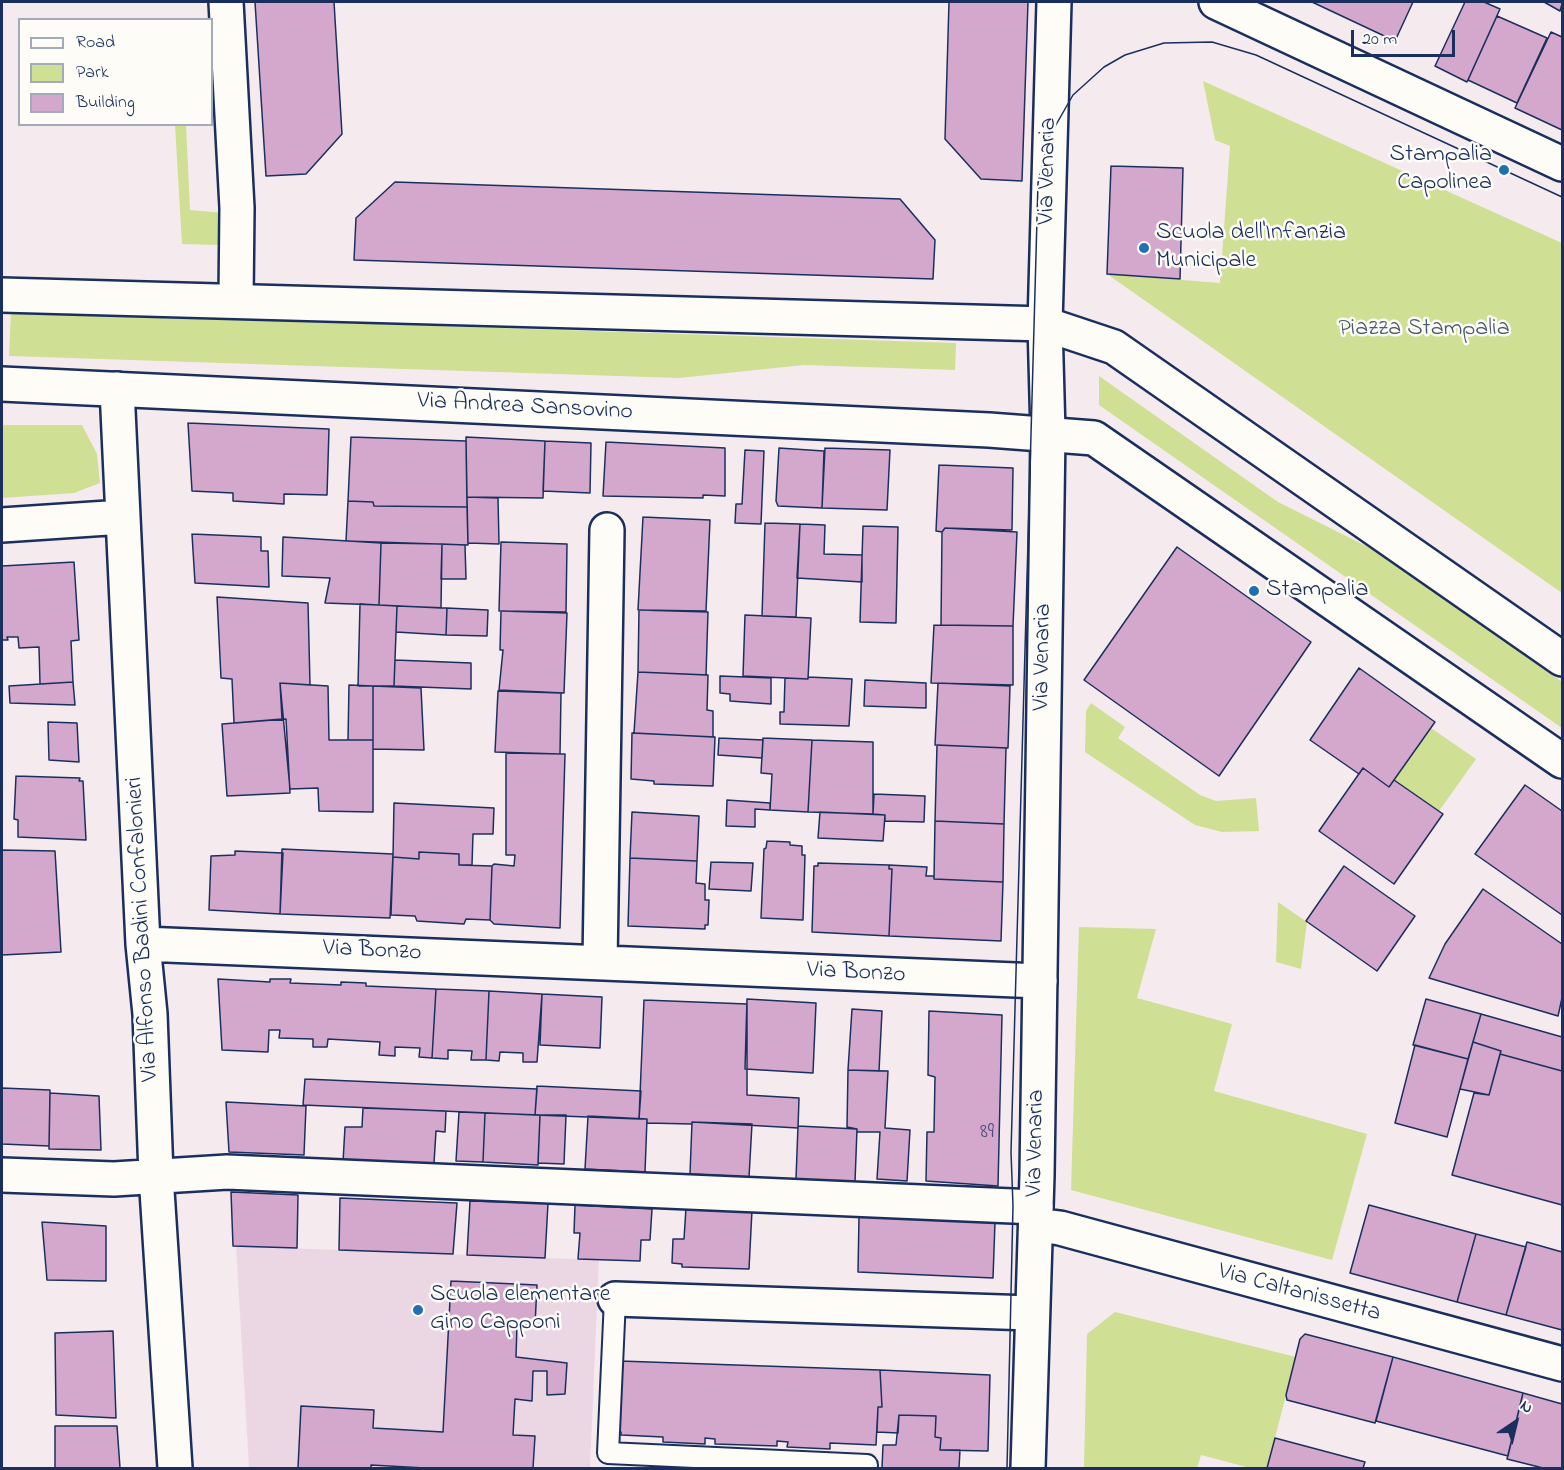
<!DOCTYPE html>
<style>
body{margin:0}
#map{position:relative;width:1564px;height:1470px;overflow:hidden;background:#f5ebee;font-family:"Indie Flower",sans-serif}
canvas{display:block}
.frame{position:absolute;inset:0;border:3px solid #1b2f5e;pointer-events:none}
.legend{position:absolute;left:18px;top:18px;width:195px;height:108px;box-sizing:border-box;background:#fdfcf7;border:2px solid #a3aaba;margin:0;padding:8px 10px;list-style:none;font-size:18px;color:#1b2f5e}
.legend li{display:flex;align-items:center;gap:12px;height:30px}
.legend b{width:30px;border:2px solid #a3aaba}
.north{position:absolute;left:1486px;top:1392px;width:60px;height:60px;-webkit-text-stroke:4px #fdfcf7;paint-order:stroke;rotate:35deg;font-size:16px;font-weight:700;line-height:24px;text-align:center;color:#1b2f5e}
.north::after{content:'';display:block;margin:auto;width:21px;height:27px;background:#1b2f5e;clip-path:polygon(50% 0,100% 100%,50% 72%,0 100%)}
.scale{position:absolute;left:1351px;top:30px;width:104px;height:27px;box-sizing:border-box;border:3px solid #1b2f5e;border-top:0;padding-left:8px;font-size:18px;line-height:21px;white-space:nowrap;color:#1b2f5e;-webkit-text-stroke:4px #fdfcf7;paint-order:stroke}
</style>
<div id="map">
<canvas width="1564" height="1470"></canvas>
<div class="frame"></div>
<ul class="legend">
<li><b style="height:8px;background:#fdfcf7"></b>Road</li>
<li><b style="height:16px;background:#cfdf93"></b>Park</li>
<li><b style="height:16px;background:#d4a8cc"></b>Building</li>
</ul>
<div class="north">N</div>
<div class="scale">20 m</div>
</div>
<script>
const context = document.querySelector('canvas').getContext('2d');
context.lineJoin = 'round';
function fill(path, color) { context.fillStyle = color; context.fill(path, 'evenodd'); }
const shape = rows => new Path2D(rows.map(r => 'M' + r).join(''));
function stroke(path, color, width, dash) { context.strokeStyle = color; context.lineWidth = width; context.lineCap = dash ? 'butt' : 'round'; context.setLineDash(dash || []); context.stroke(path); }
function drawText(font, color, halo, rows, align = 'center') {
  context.font = font + ' "Indie Flower",sans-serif'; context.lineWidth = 5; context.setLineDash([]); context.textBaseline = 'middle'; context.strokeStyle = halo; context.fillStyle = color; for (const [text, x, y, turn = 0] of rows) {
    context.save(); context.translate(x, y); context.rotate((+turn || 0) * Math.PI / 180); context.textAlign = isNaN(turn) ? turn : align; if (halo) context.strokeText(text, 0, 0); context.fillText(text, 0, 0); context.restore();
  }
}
const built = shape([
 [236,1246,599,1260,590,1468,249,1468]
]);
const green = shape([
 [1203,81,1562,243,1562,593,1107,274,1220,283,1230,146,1215,140],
 [175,125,186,125,190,210,224,213,220,245,182,244],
 [11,312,956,343,955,370,804,365,679,378,9,356],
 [1099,376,1278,502,1376,551,1562,682,1562,728,1099,405],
 [2,425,82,425,97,454,100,483,74,493,2,498],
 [1091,703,1125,727,1118,738,1200,795,1216,801,1256,798,1259,831,1222,832,1195,825,1085,752,1086,711],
 [1431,728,1476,759,1439,811,1394,780],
 [1278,902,1307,922,1301,969,1276,962],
 [1079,927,1156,929,1137,998,1232,1024,1214,1091,1367,1134,1332,1260,1071,1190],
 [1115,1312,1296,1357,1267,1468,1250,1468,1201,1455,1197,1468,1084,1468,1087,1334]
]);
const building = shape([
 [255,2,334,2,342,134,306,174,266,176,255,2],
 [949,2,1028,2,1022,181,981,179,945,139,949,2],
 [1312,2,1413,2,1395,41,1312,2],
 [1465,2,1484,2,1500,9,1467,82,1435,66,1465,2],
 [1544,2,1562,2,1562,4,1560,11,1544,2],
 [1497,16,1547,38,1517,103,1468,80,1497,16],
 [1551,32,1562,37,1562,130,1515,108,1551,32],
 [1111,166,1183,168,1180,279,1107,274,1111,166],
 [395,182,900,199,935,240,933,279,354,260,356,218,395,182],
 [188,423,329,429,327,495,284,494,284,504,233,501,233,493,192,491,188,423],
 [351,437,466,441,467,507,374,506,373,502,348,501,351,437],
 [466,437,545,441,543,498,467,497,466,437],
 [545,441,591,443,590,493,543,491,545,441],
 [606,442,725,448,725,496,703,495,703,498,603,496,606,442],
 [779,448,824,451,822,508,778,506,776,501,779,448],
 [825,448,890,450,887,510,822,508,825,448],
 [745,450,764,451,761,524,735,523,736,504,742,504,745,450],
 [939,465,1013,468,1012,530,945,528,942,532,936,531,939,465],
 [467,497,498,498,499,544,468,543,467,497],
 [348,501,373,502,374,506,467,507,468,545,346,541,348,501],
 [643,517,710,520,706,611,638,610,643,517],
 [765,523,800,524,796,617,762,616,765,523],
 [800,524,825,525,824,554,862,555,862,582,797,578,800,524],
 [863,526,898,527,896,623,860,622,863,526],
 [945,528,1017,532,1013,626,941,625,942,532,945,528],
 [192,534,261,537,261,551,268,551,269,587,195,583,192,534],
 [283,537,381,543,379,605,325,603,330,578,282,576,283,537],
 [501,542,567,544,566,612,499,611,501,542],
 [381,543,442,544,441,608,379,605,381,543],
 [442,544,465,545,466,579,441,579,442,544],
 [1177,547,1311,642,1219,776,1084,680,1177,547],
 [74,562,79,640,71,641,73,682,40,684,39,647,19,648,18,637,7,637,8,640,2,640,2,566,74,562],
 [217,597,308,603,310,685,280,683,282,719,234,723,232,679,221,678,217,597],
 [360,604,397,606,394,686,358,686,360,604],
 [397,606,447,608,446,635,396,632,397,606],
 [447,608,488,610,487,636,446,635,447,608],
 [639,610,708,612,706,675,638,672,639,610],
 [501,611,567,613,564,693,499,690,503,650,500,650,501,611],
 [745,615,811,618,808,679,743,676,745,615],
 [934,625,1013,626,1013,685,931,683,934,625],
 [395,660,471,663,471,689,394,686,395,660],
 [1359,668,1435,722,1389,787,1363,768,1359,774,1310,740,1359,668],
 [638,672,708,675,707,710,713,711,713,737,634,733,638,672],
 [720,676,771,678,771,704,730,701,730,694,720,693,720,676],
 [808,677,852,679,849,726,780,724,780,712,784,712,785,678,808,679,808,677],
 [865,680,926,683,926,708,864,706,865,680],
 [73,682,75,705,10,703,9,686,73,682],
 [280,683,328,686,329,740,373,740,373,812,319,811,318,788,290,789,280,683],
 [938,683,1010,686,1008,748,935,745,938,683],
 [349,685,373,686,373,740,348,740,349,685],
 [373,686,421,688,424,750,373,749,373,686],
 [498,691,561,693,560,754,495,752,498,691],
 [286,719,290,793,227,796,222,724,286,719],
 [48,722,77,723,79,762,49,760,48,722],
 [632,733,715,737,713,786,654,784,654,781,631,779,632,733],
 [719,738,763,740,762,758,718,755,719,738],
 [763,738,812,740,808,812,770,810,772,774,761,773,763,738],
 [812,740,873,742,873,814,808,812,812,740],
 [937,745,1006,748,1004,824,935,821,937,745],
 [506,753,565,754,560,928,494,924,490,920,492,866,494,864,514,866,515,855,506,855,506,753],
 [1363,768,1389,787,1394,780,1443,814,1394,884,1319,831,1363,768],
 [16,776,80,778,79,781,83,781,86,840,18,837,18,820,14,819,16,776],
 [1525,785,1562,811,1562,915,1475,854,1525,785],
 [874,794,925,796,924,822,885,821,885,815,873,814,874,794],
 [727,800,770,803,770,810,755,809,755,827,726,826,727,800],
 [394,803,494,808,493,834,473,834,472,865,459,865,459,854,419,852,419,859,393,857,394,803],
 [632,812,699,816,697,861,630,858,632,812],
 [820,812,885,815,883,841,818,838,820,812],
 [935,821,1004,824,1003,882,934,879,935,821],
 [767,841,790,842,790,845,802,846,802,855,805,855,803,920,761,918,764,849,766,848,767,841],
 [282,849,393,854,390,918,280,914,282,849],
 [2,850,55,851,61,952,2,955,2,850],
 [235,851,283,853,280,914,209,910,211,856,235,855,235,851],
 [419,852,459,854,459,865,492,866,490,920,466,919,464,924,417,921,415,916,391,915,393,857,419,859,419,852],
 [630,858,697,861,696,883,705,884,705,900,709,900,708,925,705,925,705,929,628,926,630,858],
 [711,862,753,863,751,891,709,889,711,862],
 [818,863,889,865,889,869,892,869,889,936,812,932,814,866,818,866,818,863],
 [889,865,927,867,926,876,934,876,934,879,1003,882,1001,941,889,936,892,869,889,869,889,865],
 [1344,866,1415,916,1377,971,1306,921,1344,866],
 [1483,889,1562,944,1562,998,1558,1016,1429,978,1445,944,1483,889],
 [218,979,270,982,270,979,291,979,290,983,341,985,341,982,366,983,366,986,436,989,432,1058,419,1057,420,1048,395,1047,395,1056,379,1055,380,1042,328,1039,327,1047,313,1047,313,1039,279,1038,280,1030,269,1030,268,1052,222,1050,218,979],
 [436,989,489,991,486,1060,471,1060,472,1051,448,1050,448,1059,432,1058,436,989],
 [489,991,542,994,537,1062,523,1062,523,1053,500,1052,499,1061,486,1060,489,991],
 [542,994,602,997,600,1048,540,1045,542,994],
 [747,999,816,1003,813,1073,745,1069,747,999],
 [1426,999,1481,1014,1468,1059,1413,1045,1426,999],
 [644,1000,747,1004,747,1095,799,1098,798,1128,692,1122,692,1124,647,1123,647,1119,639,1119,644,1000],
 [852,1009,882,1011,879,1071,848,1070,852,1009],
 [929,1011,1002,1015,998,1186,926,1181,927,1132,934,1132,935,1077,928,1075,929,1011],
 [1481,1014,1562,1037,1562,1071,1500,1054,1501,1051,1473,1042,1481,1014],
 [1473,1042,1501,1051,1489,1095,1460,1089,1473,1042],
 [1415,1045,1468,1059,1447,1137,1395,1123,1415,1045],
 [1500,1054,1562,1071,1562,1205,1452,1175,1474,1093,1489,1095,1500,1054],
 [848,1070,888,1071,885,1128,910,1130,907,1181,877,1179,880,1132,857,1132,857,1129,847,1127,848,1070],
 [305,1079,537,1089,535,1115,303,1105,305,1079],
 [537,1086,641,1091,639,1119,535,1115,537,1086],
 [2,1088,50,1090,49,1146,2,1144,2,1088],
 [50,1093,99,1096,101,1150,49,1149,50,1093],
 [226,1102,306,1106,304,1155,229,1152,226,1102],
 [363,1108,446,1111,445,1132,436,1131,434,1163,343,1162,345,1127,362,1127,363,1108],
 [459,1112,485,1113,483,1162,456,1161,459,1112],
 [485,1113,540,1115,538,1165,483,1162,485,1113],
 [540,1115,566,1115,564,1164,538,1163,540,1115],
 [588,1116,647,1119,645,1172,585,1169,588,1116],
 [692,1122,752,1124,749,1177,690,1174,692,1122],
 [798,1126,857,1129,855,1182,796,1179,798,1126],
 [231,1192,298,1195,297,1248,233,1246,231,1192],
 [340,1198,457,1203,453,1254,339,1250,340,1198],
 [470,1201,548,1203,545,1258,467,1255,470,1201],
 [575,1205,652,1209,650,1240,641,1240,640,1261,578,1259,580,1233,574,1233,575,1205],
 [1369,1205,1476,1234,1457,1302,1350,1273,1369,1205],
 [686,1208,752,1210,749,1269,682,1267,682,1264,672,1263,673,1239,684,1239,686,1208],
 [859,1217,995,1222,993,1278,858,1272,859,1217],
 [42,1222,106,1226,106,1281,47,1280,42,1222],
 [1476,1234,1526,1247,1506,1315,1457,1302,1476,1234],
 [1527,1242,1562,1252,1562,1330,1506,1315,1527,1242],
 [451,1281,537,1285,535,1325,517,1324,516,1357,567,1363,565,1394,547,1395,547,1371,533,1371,532,1401,515,1399,513,1435,535,1436,533,1468,425,1468,371,1465,371,1468,298,1468,301,1406,374,1410,373,1428,443,1432,451,1281],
 [113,1331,116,1418,56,1415,55,1333,113,1331],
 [1305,1334,1393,1357,1375,1423,1287,1400,1286,1395,1300,1339,1305,1334],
 [1393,1357,1523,1393,1508,1456,1376,1421,1393,1357],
 [620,1361,880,1370,882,1407,878,1407,876,1445,830,1443,830,1449,787,1447,788,1442,777,1441,777,1446,715,1444,715,1439,705,1438,705,1444,663,1442,663,1437,621,1435,621,1432,617,1432,620,1361],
 [880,1370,990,1375,988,1451,940,1450,941,1438,935,1437,936,1416,899,1415,898,1433,877,1432,878,1407,882,1407,880,1370],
 [1523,1393,1562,1404,1562,1468,1543,1468,1507,1459,1523,1393],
 [899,1415,936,1416,935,1437,941,1438,940,1450,960,1450,959,1468,882,1468,883,1445,896,1445,899,1415],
 [55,1426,117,1426,120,1468,55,1468,55,1426],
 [1275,1438,1365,1462,1363,1468,1267,1468,1275,1438]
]);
const service = shape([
 [615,1299,608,1453,867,1465]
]);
const minor = shape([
 [226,2,237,208,236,299],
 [1216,2,1562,164],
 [117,389,143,944,150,1014,156,1175,175,1468],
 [2,525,123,517],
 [143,944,1040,981],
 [600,962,607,530],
 [2,1175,114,1179,227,1172,1036,1207],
 [1036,1225,1060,1228,1562,1364],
 [615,1299,1031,1313]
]);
const tertiary = shape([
 [1028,1468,1037,1175,1048,433,1045,324,1054,2]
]);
const secondary = shape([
 [2,295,1045,324,1114,347,1562,659],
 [2,384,989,430,1094,438,1562,761]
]);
const tram = shape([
 [1007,1468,1013,1206,1011,1152,1038,183,1049,137,1073,95,1104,67,1125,55,1164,43,1212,42,1256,55,1562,197]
]);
const markers = [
 [1504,170,6,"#1f6fb2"],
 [1144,248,6,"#1f6fb2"],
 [1254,591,6,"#1f6fb2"],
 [418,1310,6,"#1f6fb2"]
];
const numberNames = [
 ["89",987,1134]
];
const poiNames = [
 ["Stampalia",1492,156,"right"],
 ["Capolinea",1492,184,"right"],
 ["Scuola dell'Infanzia",1156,234],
 ["Municipale",1156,262],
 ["Stampalia",1266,591],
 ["Scuola elementare",430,1296],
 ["Gino Capponi",430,1324]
];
const streetNames = [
 ["Via Venaria",1049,171,-89],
 ["Via Andrea Sansovino",525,408,3],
 ["Via Venaria",1044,657,-89],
 ["Via Alfonso Badini Confalonieri",144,929,-93],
 ["Via Bonzo",372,952,3],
 ["Via Bonzo",856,974,3],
 ["Via Venaria",1037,1143,-89],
 ["Via Caltanissetta",1299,1294,15]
];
const parkNames = [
 ["Piazza Stampalia",1424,330]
];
fill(built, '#ebd7e4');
fill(green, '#cfdf93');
fill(building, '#d4a8cc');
stroke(building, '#1b2f5e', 1.5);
stroke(service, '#1b2f5e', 24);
stroke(minor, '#1b2f5e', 38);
stroke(tertiary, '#1b2f5e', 38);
stroke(secondary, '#1b2f5e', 38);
stroke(service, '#fdfcf7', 20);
stroke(minor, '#fdfcf7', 33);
stroke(tertiary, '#fdfcf7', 33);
stroke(secondary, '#fdfcf7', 33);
stroke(tram, '#1b2f5e', 1.5);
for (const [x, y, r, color] of markers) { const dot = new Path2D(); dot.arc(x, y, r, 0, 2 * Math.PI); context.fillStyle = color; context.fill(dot); stroke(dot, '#fdfcf7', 2); }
drawText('21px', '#494d7a', null, numberNames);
drawText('24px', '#1b2f5e', '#fdfcf7', poiNames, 'left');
drawText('24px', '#1b2f5e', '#fdfcf7', streetNames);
drawText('24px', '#485b6b', '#fdfcf7', parkNames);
</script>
